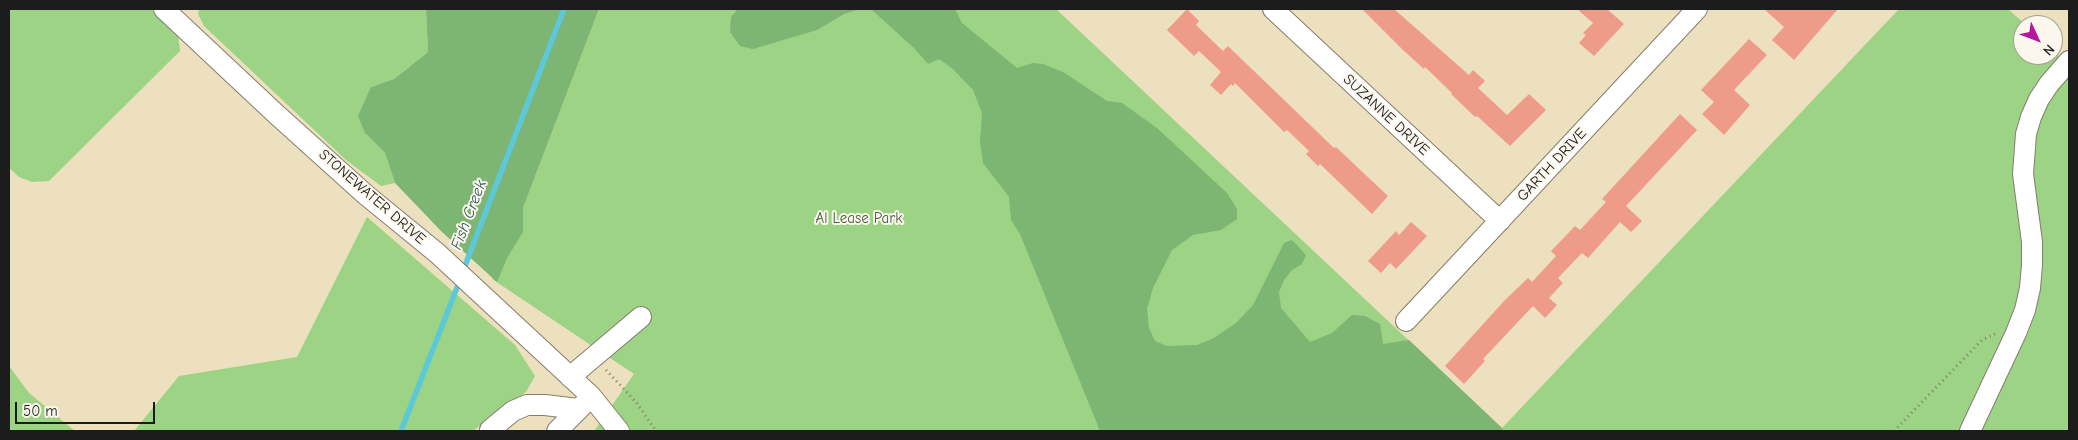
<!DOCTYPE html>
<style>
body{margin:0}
#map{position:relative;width:2078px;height:440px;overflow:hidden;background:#ede0be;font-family:"Comic Neue",sans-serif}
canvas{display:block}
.frame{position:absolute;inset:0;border:10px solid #1c1c1c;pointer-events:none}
.north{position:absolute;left:2013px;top:15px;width:50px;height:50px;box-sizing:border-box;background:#fbf7ec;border:1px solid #a29f99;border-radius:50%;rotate:133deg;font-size:14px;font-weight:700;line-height:20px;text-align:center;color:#1c1c1c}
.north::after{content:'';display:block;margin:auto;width:18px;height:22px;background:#b5179e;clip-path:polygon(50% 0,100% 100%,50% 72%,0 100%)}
.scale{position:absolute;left:15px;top:402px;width:140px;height:22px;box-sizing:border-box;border:2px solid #1c1c1c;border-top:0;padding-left:6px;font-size:15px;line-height:18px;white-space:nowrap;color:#1c1c1c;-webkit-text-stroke:4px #fbf7ec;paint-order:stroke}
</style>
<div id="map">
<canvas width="2078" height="440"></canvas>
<div class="frame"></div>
<div class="north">N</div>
<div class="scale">50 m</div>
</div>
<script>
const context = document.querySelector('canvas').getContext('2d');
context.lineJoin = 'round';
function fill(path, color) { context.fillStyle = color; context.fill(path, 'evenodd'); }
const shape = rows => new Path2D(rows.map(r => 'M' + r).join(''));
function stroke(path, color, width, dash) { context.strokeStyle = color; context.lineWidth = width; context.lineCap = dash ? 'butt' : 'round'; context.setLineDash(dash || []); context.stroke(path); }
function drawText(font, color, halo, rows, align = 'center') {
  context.font = font + ' "Comic Neue",sans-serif'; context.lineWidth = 4; context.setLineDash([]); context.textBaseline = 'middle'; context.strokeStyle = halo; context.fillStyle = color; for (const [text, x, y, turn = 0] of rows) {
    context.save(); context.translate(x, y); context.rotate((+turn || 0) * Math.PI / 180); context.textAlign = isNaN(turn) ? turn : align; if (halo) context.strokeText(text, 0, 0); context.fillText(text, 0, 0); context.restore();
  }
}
const green = shape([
 [9,9,151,9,178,34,180,51,49,181,32,182,19,177,9,168],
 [199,9,426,9,428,52,394,79,371,87,365,133,385,153,395,183,381,186,346,160,204,26,198,14],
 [599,9,1056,9,1502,428,1899,9,2008,9,2026,25,2023,25,2023,55,2053,55,2053,50,2069,66,2069,431,594,431,634,374,492,279,523,208],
 [367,217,515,345,535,376,526,392,473,431,134,431,179,376,297,357],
 [9,366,29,393,75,431,9,431]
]);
const forest = shape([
 [426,9,599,9,523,208,523,232,507,258,497,282,442,232,395,183,385,153,365,133,358,116,371,87,394,79,428,52],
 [738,9,955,9,962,23,1017,68,1033,63,1043,64,1063,72,1107,101,1122,103,1157,128,1227,193,1237,209,1237,219,1221,230,1193,235,1172,250,1153,288,1147,309,1149,328,1155,341,1167,346,1197,345,1214,338,1236,323,1253,305,1284,243,1292,240,1306,255,1302,264,1292,270,1284,280,1279,292,1281,308,1310,342,1332,333,1352,315,1365,316,1380,324,1383,344,1409,340,1502,428,1503,431,1100,431,1020,234,1011,220,1009,197,983,163,980,142,982,113,973,90,953,69,939,59,928,64,915,49,872,10,860,9,844,14,817,30,753,49,740,46,730,32,731,17]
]);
const stream = shape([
 [463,271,564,9],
 [401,431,460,280]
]);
const building = shape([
 [1187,9,1199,21,1196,25,1223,51,1228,46,1334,148,1336,147,1388,196,1372,214,1320,164,1318,166,1306,154,1309,151,1287,130,1284,132,1235,83,1233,86,1231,84,1221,95,1210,85,1221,72,1199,51,1194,56,1167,30],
 [1362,9,1394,9,1469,75,1473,70,1485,81,1478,88,1507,115,1529,94,1546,110,1510,146,1477,116,1475,117,1451,94,1452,93,1425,67,1424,69,1403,50],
 [1577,9,1607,9,1624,24,1594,56,1579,43,1586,35,1583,33,1593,23],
 [1764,9,1838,9,1794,60,1772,40,1784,27],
 [1749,39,1767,55,1734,90,1750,105,1724,135,1702,114,1714,102,1701,90],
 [1680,114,1697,130,1626,206,1642,221,1631,232,1620,222,1588,258,1582,253,1558,278,1563,283,1549,298,1557,305,1545,318,1533,306,1483,359,1485,361,1464,384,1445,366,1505,300,1528,278,1532,282,1556,256,1551,251,1575,226,1580,230,1606,202,1602,199],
 [1411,222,1427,236,1396,269,1390,263,1381,273,1368,261,1396,231,1399,235]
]);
const path = shape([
 [606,370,636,402,656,431],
 [1894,431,1982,340,1995,334]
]);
const minor = shape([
 [164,9,276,114,366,195,437,253,591,396,619,431],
 [1273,9,1500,221],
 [1406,321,1697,9],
 [570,377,641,317],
 [490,430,513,411,527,405,545,405,578,409],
 [557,431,585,403],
 [1970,431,2016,333,2025,310,2030,288,2032,265,2032,242,2023,174,2026,134,2031,117,2039,99,2049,84,2069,61]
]);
const streetNames = [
 ["SUZANNE DRIVE",1386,115,43],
 ["GARTH DRIVE",1552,165,-47],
 ["STONEWATER DRIVE",372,197,41]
];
const parkNames = [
 ["Al Lease Park",859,219]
];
const waterNames = [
 ["Fish Creek",469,215,-69]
];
fill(green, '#9cd385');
fill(forest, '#7db572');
stroke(stream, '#5dc8d7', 5.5);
fill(building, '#ef9b8a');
stroke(minor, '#847e6d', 22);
stroke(path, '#847e6d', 3, [1, 4]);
stroke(minor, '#fff', 20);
drawText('15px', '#1c1c1c', '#fbf7ec', streetNames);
drawText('15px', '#495c41', '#fbf7ec', parkNames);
drawText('italic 16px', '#33585d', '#fbf7ec', waterNames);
</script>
